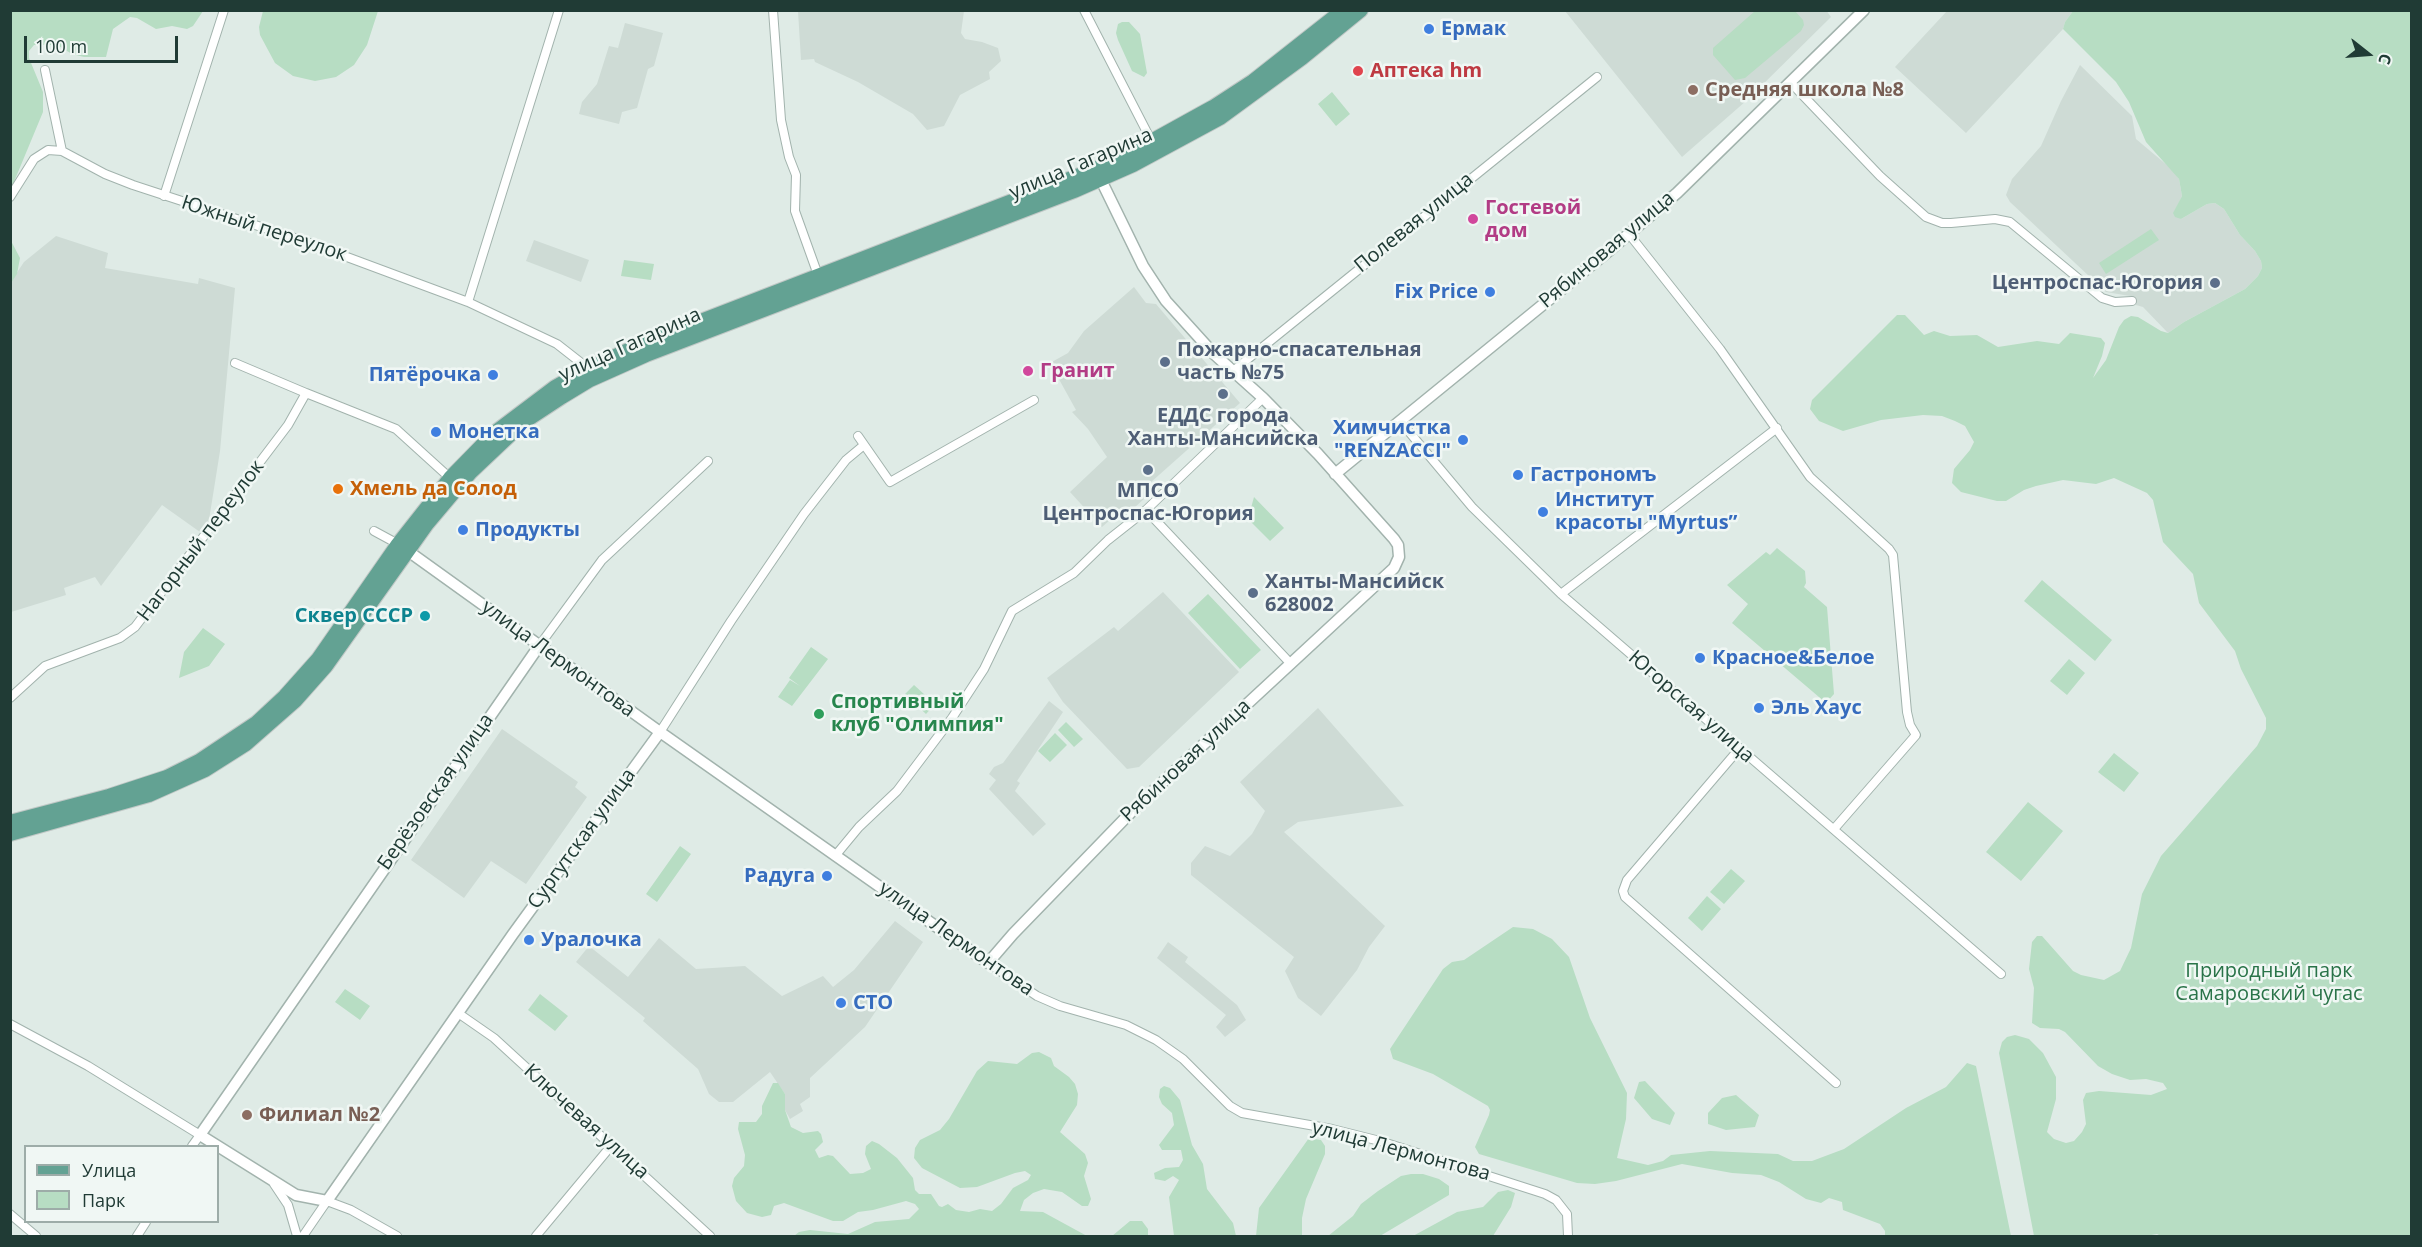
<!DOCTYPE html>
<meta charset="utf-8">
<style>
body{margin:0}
#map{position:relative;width:2422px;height:1247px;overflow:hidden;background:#dfebe6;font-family:"Open Sans",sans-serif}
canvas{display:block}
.frame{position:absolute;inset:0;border:12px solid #203b35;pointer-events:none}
.legend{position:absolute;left:24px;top:1145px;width:195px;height:78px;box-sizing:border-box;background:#f0f7f4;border:2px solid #9daca8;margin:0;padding:8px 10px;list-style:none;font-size:18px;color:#203b35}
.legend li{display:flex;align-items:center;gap:12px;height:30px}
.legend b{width:30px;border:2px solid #9daca8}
.north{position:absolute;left:2338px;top:24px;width:60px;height:60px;-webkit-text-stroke:4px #f0f7f4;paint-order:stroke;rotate:107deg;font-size:16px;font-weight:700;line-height:24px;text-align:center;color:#203b35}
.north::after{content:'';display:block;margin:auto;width:21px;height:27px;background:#203b35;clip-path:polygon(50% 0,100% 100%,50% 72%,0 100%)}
.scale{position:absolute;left:24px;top:36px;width:154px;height:27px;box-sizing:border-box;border:3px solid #203b35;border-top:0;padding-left:8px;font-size:18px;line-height:21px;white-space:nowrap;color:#203b35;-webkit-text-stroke:4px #f0f7f4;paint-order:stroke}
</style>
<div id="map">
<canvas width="2422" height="1247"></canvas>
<div class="frame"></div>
<ul class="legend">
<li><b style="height:8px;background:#63a293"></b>Улица</li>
<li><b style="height:16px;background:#b7ddc3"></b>Парк</li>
</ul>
<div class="north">С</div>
<div class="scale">100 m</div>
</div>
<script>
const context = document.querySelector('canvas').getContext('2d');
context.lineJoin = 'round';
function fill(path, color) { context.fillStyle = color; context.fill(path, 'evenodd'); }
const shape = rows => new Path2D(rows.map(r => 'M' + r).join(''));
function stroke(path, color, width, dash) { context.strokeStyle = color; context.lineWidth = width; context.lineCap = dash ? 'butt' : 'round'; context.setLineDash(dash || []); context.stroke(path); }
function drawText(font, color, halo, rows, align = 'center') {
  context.font = font + ' "Open Sans",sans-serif'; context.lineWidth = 5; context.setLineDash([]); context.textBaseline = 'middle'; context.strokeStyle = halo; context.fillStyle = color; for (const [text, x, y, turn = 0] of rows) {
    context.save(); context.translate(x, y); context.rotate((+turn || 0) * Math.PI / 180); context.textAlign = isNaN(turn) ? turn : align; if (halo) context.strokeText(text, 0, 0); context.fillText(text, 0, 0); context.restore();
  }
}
const built = shape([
 [1826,10,1831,17,1746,101,1682,157,1565,11],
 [798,11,964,11,961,33,965,39,982,42,998,48,1001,61,989,72,990,79,960,95,944,126,927,130,913,114,858,82,815,62,814,59,801,60],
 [1947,11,2073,11,2065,22,2063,29,1966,133,1895,67],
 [625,23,663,33,654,66,648,69,637,108,622,112,619,124,579,114,582,102,597,84,609,46,618,48],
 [2080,65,2132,116,2136,139,2174,171,2179,179,2182,196,2174,213,2181,219,2207,204,2215,203,2224,209,2240,235,2255,251,2261,261,2262,268,2258,276,2245,289,2184,322,2168,333,2143,307,2136,305,2130,296,2106,292,2010,202,2006,195,2012,179,2041,146,2061,101],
 [56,236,108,253,105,268,198,284,199,278,235,288,220,451,209,520,200,532,162,505,101,586,95,577,64,588,66,595,11,612,10,283,24,262],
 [534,240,589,260,581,282,526,261],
 [1134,287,1146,303,1156,304,1240,403,1150,483,1155,489,1123,518,1118,513,1102,527,1070,492,1107,457,1088,429,1072,412,1076,410,1050,363,1068,353,1084,331],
 [1163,592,1239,672,1139,767,1127,769,1063,702,1047,678,1114,627,1118,631],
 [1049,701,1063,712,1017,781,1020,783,1015,791,1046,824,1033,836,989,789,996,780,989,774,994,767,1003,763],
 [1318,708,1404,806,1298,822,1284,832,1385,926,1369,947,1357,970,1321,1016,1298,998,1285,971,1294,957,1191,875,1191,863,1205,846,1230,856,1252,834,1265,811,1240,782],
 [502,729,578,782,575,787,587,797,526,884,491,861,464,898,411,860],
 [895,921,923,942,865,1027,810,1078,810,1097,800,1104,803,1111,790,1119,785,1110,785,1094,770,1072,733,1102,719,1102,709,1094,698,1069,643,1021,645,1018,576,962,589,946,628,977,659,938,696,969,745,966,782,996,823,976,833,987,854,970],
 [1168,942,1188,957,1185,962,1237,1005,1246,1020,1225,1037,1216,1027,1226,1015,1157,958]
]);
const green = shape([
 [11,11,203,11,193,26,187,29,172,26,156,29,137,18,130,17,113,29,106,57,84,57,72,54,57,45,34,45,29,51,29,58,43,92,43,112,11,189],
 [263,11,263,10,378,11,367,45,354,65,336,77,315,81,293,76,275,63,260,35,259,27],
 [1755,11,1795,11,1803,20,1804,25,1801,31,1745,78,1735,80,1713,55,1713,48],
 [2073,11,2411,11,2411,1236,2161,1236,2157,1234,2146,1236,2034,1236,1999,1053,2002,1042,2007,1037,2015,1035,2029,1039,2043,1053,2056,1077,2056,1099,2047,1132,2054,1139,2066,1143,2074,1141,2082,1132,2086,1124,2083,1100,2086,1093,2099,1091,2151,1095,2167,1089,2163,1083,2146,1079,2130,1080,2112,1074,2098,1066,2065,1032,2059,1029,2040,1028,2032,1023,2034,988,2029,969,2032,942,2037,936,2042,936,2073,971,2081,975,2104,980,2120,971,2131,948,2142,894,2161,856,2257,746,2266,729,2266,718,2241,669,2235,651,2199,603,2193,574,2163,542,2153,500,2147,493,2114,478,2096,484,2063,480,2036,486,2024,490,2006,501,1997,501,1961,492,1952,483,1954,469,1970,450,1974,442,1965,426,1955,421,1942,416,1923,415,1881,420,1843,431,1819,421,1810,409,1812,400,1897,315,1905,315,1924,335,1934,331,1950,336,1977,335,1998,347,2037,341,2059,344,2070,333,2101,338,2105,343,2102,356,2093,378,2106,360,2119,327,2124,320,2131,316,2138,317,2161,331,2168,333,2184,322,2245,289,2258,276,2262,268,2261,261,2255,251,2240,235,2224,209,2215,203,2207,204,2181,219,2175,217,2173,213,2182,196,2179,179,2146,142,2129,102,2116,82,2063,29,2065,22],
 [1122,22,1129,22,1140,34,1147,73,1144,77,1132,71,1118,40,1116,33,1118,24],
 [1332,92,1350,114,1336,126,1318,104],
 [2151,229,2159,240,2106,274,2099,263],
 [10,239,20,258,17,274,11,283],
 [624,260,654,264,651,280,621,276],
 [1254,497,1284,528,1270,541,1248,519],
 [1777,548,1805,571,1806,583,1804,587,1827,607,1834,694,1826,703,1732,623,1748,604,1727,585,1766,552,1770,555],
 [2042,580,2112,640,2095,661,2024,601],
 [1208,594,1261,650,1240,669,1188,613],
 [203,628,225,644,209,666,179,678,184,652],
 [811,647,828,659,792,706,778,697,790,680,800,686,789,678],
 [2069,659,2085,673,2067,695,2050,681],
 [914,685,935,704,926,714,905,694],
 [1066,722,1083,739,1074,747,1058,730],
 [1055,733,1067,745,1050,762,1038,751],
 [2114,753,2139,773,2124,792,2098,772],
 [2028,802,2063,831,2021,881,1986,852],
 [680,846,691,854,657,902,646,894],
 [1731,869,1745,881,1724,904,1710,892],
 [1707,896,1721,909,1702,931,1688,918],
 [1513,927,1533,929,1552,939,1569,957,1590,1018,1627,1093,1626,1119,1617,1158,1648,1165,1663,1161,1671,1155,1710,1151,1778,1154,1793,1161,1812,1161,1844,1149,1906,1108,1946,1087,1967,1063,1976,1066,2011,1236,1885,1236,1885,1231,1880,1224,1843,1210,1842,1202,1829,1198,1821,1203,1806,1199,1779,1182,1761,1175,1732,1173,1682,1164,1616,1181,1595,1184,1577,1183,1479,1154,1475,1147,1489,1115,1490,1110,1488,1106,1433,1074,1393,1059,1390,1049,1443,969,1452,962,1464,960],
 [345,989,370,1006,360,1020,335,1002],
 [540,994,568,1016,555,1031,528,1010],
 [1039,1052,1051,1058,1054,1066,1069,1077,1075,1084,1078,1094,1077,1105,1060,1132,1085,1154,1088,1163,1084,1176,1091,1199,1088,1206,1082,1206,1062,1192,1044,1189,1033,1193,1024,1200,1020,1211,1043,1212,1087,1236,794,1236,799,1232,810,1230,848,1234,875,1222,909,1219,919,1209,915,1204,906,1201,873,1210,858,1212,843,1221,833,1221,784,1203,774,1206,771,1215,762,1217,747,1213,736,1201,732,1186,734,1178,744,1166,745,1155,738,1129,739,1122,756,1122,762,1114,762,1106,773,1083,778,1083,785,1094,785,1110,791,1127,803,1133,818,1131,821,1134,823,1142,815,1150,819,1158,828,1155,833,1156,850,1174,863,1173,871,1169,865,1154,866,1146,872,1141,879,1144,897,1158,913,1178,915,1190,919,1194,931,1194,939,1206,942,1207,948,1204,956,1210,969,1212,980,1209,992,1211,1001,1204,1013,1188,1028,1180,1031,1175,1025,1171,1015,1173,977,1187,960,1188,922,1168,914,1158,915,1148,920,1140,940,1130,949,1119,977,1071,988,1061,1017,1064,1032,1053],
 [1645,1081,1675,1113,1670,1125,1652,1119,1634,1098,1639,1082],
 [1164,1086,1170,1088,1180,1100,1192,1145,1203,1164,1207,1189,1233,1223,1236,1236,1174,1236,1169,1197,1179,1180,1173,1176,1165,1181,1155,1179,1154,1173,1165,1168,1179,1167,1183,1160,1181,1150,1162,1150,1159,1145,1174,1125,1172,1113,1162,1104,1159,1097,1160,1089],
 [1736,1095,1759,1115,1755,1127,1726,1130,1708,1124,1708,1113,1722,1098],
 [1309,1138,1321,1140,1325,1146,1325,1154,1306,1199,1302,1218,1302,1236,1256,1236,1259,1208],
 [1411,1174,1423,1174,1439,1179,1449,1186,1449,1195,1380,1236,1328,1236,1353,1216,1361,1204,1378,1191,1401,1176],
 [1508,1190,1515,1193,1511,1207,1493,1236,1413,1236,1457,1212,1483,1207,1498,1192],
 [1130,1221,1142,1221,1148,1229,1148,1236,1112,1236]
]);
const minor = shape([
 [773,10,781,120,789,157,796,175,795,211,818,275],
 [1084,10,1152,142],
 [45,70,62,151],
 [1791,83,1880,176,1926,217,1942,223,1951,223,1995,219,2010,222,2102,298,2115,302,2132,301],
 [164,196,224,10],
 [10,197,34,159,48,150,62,151,105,174,133,185,304,241,468,302,557,344,580,362,585,370],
 [1629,234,1720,349,1810,477,1889,549,1893,555,1907,712,1910,725,1916,735,1834,829],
 [468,302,559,10],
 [1233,371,1597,77],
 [306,393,396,429,450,478],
 [1400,421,1472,507,1561,594,2001,974],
 [858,436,890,482,1034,400],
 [1146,510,1291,664],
 [374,531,398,544],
 [1561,594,1777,428],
 [539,646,602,560,708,461],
 [10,698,45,666,120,638,135,627,288,425,306,393,235,363],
 [660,732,731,621,804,514,846,460,864,445],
 [1739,749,1627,880,1623,891,1625,897,1836,1083],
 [835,856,859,827,897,791,952,718,984,669,1012,611,1074,573,1108,540,1146,510,1263,398],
 [988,963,1037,996,1060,1006,1126,1025,1156,1040,1183,1059,1230,1106,1242,1113,1332,1129,1380,1141,1545,1194,1556,1200,1567,1214,1568,1236],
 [458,1013,494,1038,710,1236],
 [10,1024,88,1066,200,1135,192,1146],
 [274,1184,288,1205,297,1236],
 [10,1214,36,1236],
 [137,1236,146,1222],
 [303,1236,327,1201,351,1210,397,1236],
 [536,1236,611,1146]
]);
const tertiary = shape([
 [1335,474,1610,250,1677,193,1864,10],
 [408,551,660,732,988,963,1013,934,1138,805,1394,568,1399,557,1398,545,1394,539,1318,454,1263,398,1214,354,1166,301,1143,266,1101,180],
 [539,646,200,1135,296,1195,327,1201,513,934,660,732]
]);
const primary = shape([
 [10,822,109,796,167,777,199,761,256,723,285,696,318,659,398,544,450,478,494,433,555,387,585,370,641,344,1095,169,1128,154,1213,107,1253,81,1343,10],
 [10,834,149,795,205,770,246,744,295,701,326,666,427,524,470,473,524,422,562,397,590,380,646,355,1074,191,1133,165,1220,118,1302,58,1361,10]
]);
const markers = [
 [1429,29,6,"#3f7fe0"],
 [1358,71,6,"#e0444e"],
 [1693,90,6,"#8d6e63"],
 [1473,219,6,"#d1479c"],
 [2215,283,6,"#5c6f8a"],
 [1490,292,6,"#3f7fe0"],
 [1165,362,6,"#5c6f8a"],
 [1028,371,6,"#d1479c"],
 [493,375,6,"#3f7fe0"],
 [1223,394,6,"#5c6f8a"],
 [436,432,6,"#3f7fe0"],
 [1463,440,6,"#3f7fe0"],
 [1148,470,6,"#5c6f8a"],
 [1518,475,6,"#3f7fe0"],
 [338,489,6,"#e8710a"],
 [1543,512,6,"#3f7fe0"],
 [463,530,6,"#3f7fe0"],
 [1253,593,6,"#5c6f8a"],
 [425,616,6,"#0f9aa8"],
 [1700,658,6,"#3f7fe0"],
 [1759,708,6,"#3f7fe0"],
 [819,714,6,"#2e9e5b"],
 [827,876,6,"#3f7fe0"],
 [529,940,6,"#3f7fe0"],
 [841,1003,6,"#3f7fe0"],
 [247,1115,6,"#8d6e63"]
];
const shopNames = [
 ["Ермак",1441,29],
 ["Fix Price",1478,292,"right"],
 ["Пятёрочка",481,375,"right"],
 ["Химчистка",1451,428,"right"],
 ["\"RENZACCI\"",1451,451,"right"],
 ["Монетка",448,432],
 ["Гастрономъ",1530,475],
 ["Институт",1555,500],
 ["красоты \"Myrtus”",1555,523],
 ["Продукты",475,530],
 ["Красное&Белое",1712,658],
 ["Эль Хаус",1771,708],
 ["Радуга",815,876,"right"],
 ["Уралочка",541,940],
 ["СТО",853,1003]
];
const healthNames = [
 ["Аптека hm",1370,71]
];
const educationNames = [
 ["Средняя школа №8",1705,90],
 ["Филиал №2",259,1115]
];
const streetNames = [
 ["улица Гагарина",1081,164,-23],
 ["Полевая улица",1414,223,-39],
 ["Южный переулок",264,229,18],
 ["Рябиновая улица",1607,250,-40],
 ["улица Гагарина",630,345,-24],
 ["Нагорный переулок",201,541,-53],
 ["улица Лермонтова",558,659,36],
 ["Югорская улица",1691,707,41],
 ["Рябиновая улица",1186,761,-43],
 ["Берёзовская улица",436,792,-55],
 ["Сургутская улица",582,839,-54],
 ["улица Лермонтова",956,939,35],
 ["Ключевая улица",586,1122,42],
 ["улица Лермонтова",1401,1151,15]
];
const hotelNames = [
 ["Гостевой",1485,208],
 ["дом",1485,231],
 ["Гранит",1040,371]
];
const serviceNames = [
 ["Центроспас-Югория",2203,283,"right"],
 ["Пожарно-спасательная",1177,350],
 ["часть №75",1177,373],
 ["ЕДДС города",1223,416,"center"],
 ["Ханты-Мансийска",1223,439,"center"],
 ["МПСО",1148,491,"center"],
 ["Центроспас-Югория",1148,514,"center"],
 ["Ханты-Мансийск",1265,582],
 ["628002",1265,605]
];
const foodNames = [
 ["Хмель да Солод",350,489]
];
const cultureNames = [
 ["Сквер СССР",413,616]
];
const leisureNames = [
 ["Спортивный",831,702],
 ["клуб \"Олимпия\"",831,725]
];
const parkNames = [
 ["Природный парк",2269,971],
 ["Самаровский чугас",2269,994]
];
fill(built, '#cedbd5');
fill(green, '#b7ddc3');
stroke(minor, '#a2b3ad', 10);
stroke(tertiary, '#a2b3ad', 13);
stroke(primary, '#c1c8c6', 16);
stroke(minor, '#fff', 8);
stroke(tertiary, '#fff', 10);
stroke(primary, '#63a293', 14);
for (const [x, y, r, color] of markers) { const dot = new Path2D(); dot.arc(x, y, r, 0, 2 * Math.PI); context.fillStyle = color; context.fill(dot); stroke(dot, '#f0f7f4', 2); }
drawText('bold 20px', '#366cbe', '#f0f7f4', shopNames, 'left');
drawText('bold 20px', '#be3a42', '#f0f7f4', healthNames, 'left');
drawText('bold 20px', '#785e54', '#f0f7f4', educationNames, 'left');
drawText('20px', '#203b35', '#f0f7f4', streetNames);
drawText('bold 20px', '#b23c85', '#f0f7f4', hotelNames, 'left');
drawText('bold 20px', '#4e5e75', '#f0f7f4', serviceNames, 'left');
drawText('bold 20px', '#c56008', '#f0f7f4', foodNames, 'left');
drawText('bold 20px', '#0d838f', '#f0f7f4', cultureNames, 'right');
drawText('bold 20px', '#27864d', '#f0f7f4', leisureNames, 'left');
drawText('20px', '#297348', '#f0f7f4', parkNames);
</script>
